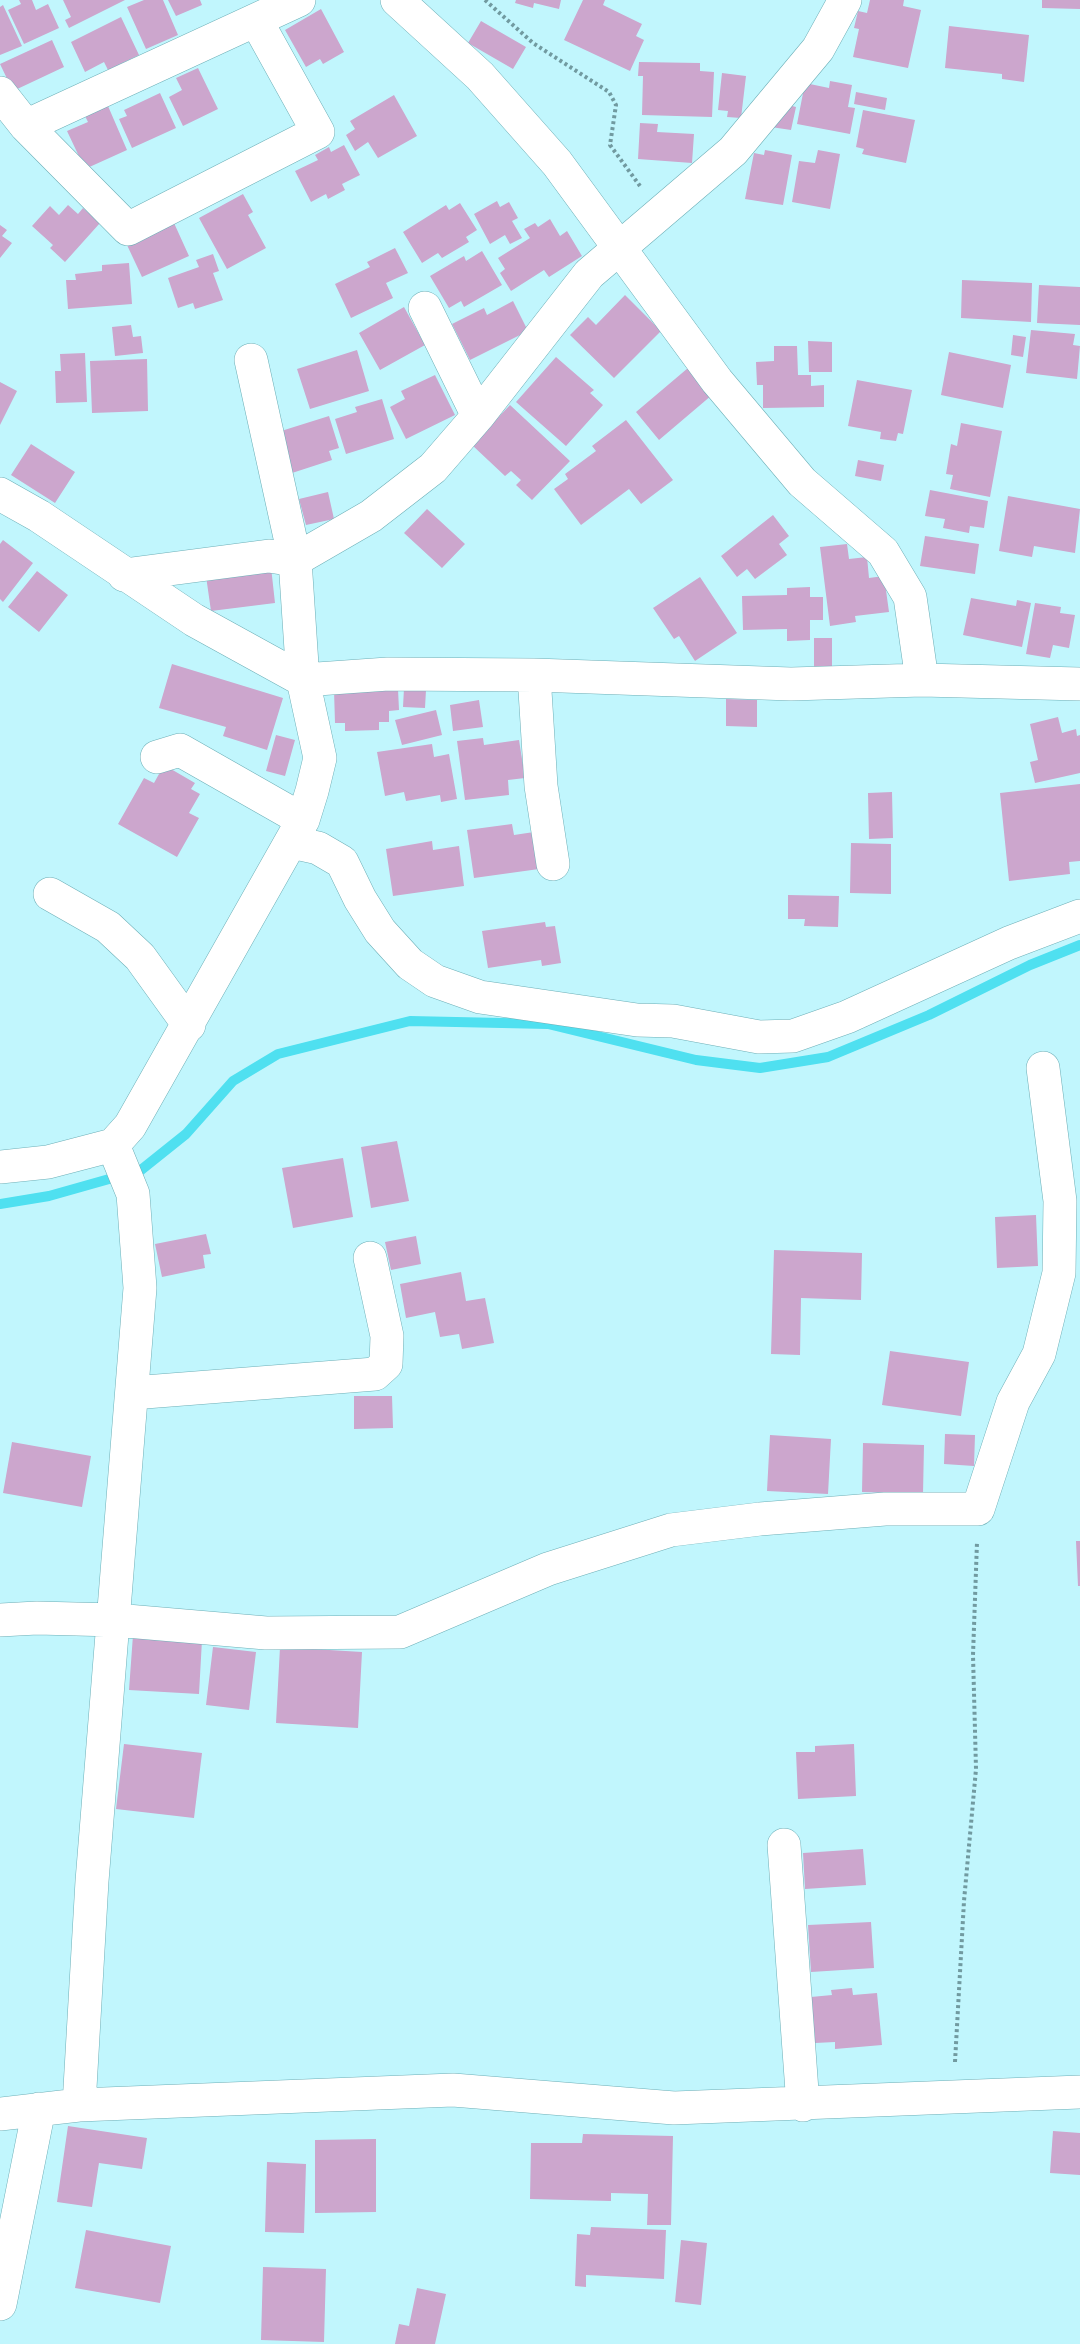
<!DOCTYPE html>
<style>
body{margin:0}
canvas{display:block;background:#c1f6fd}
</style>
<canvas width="1080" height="2344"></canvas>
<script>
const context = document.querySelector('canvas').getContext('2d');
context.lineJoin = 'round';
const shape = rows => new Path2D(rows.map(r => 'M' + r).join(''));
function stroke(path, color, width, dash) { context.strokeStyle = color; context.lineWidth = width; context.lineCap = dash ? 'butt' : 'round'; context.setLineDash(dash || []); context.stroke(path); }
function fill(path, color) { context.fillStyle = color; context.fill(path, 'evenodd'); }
const stream = shape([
 [0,1204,49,1196,141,1170,186,1134,233,1081,278,1054,410,1021,548,1024,696,1060,760,1068,828,1057,929,1015,1030,965,1080,945]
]);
const building = shape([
 [19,0,32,0,36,10,48,4,59,28,24,44,8,10,21,4],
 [63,0,125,0,69,28,65,20,71,17],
 [144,0,163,0,178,35,146,49,127,7],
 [168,0,200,0,202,5,176,16],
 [516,0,561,0,559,9,534,3,533,8,515,3],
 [583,0,605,0,603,5,642,24,636,36,644,40,630,71,564,40],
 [870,0,904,0,903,6,921,10,908,68,853,57,859,29,854,28,858,11,867,13],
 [1042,0,1080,0,1080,9,1042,8],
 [3,5,22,46,0,55,0,7],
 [321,9,344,52,323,64,320,59,306,67,285,30],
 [121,17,139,55,108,70,104,62,85,72,71,42],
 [481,21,526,47,513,69,468,43],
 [949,26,1029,35,1024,82,1002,79,1002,74,945,68],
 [52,40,64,67,13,91,0,64],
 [639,62,700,63,700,71,714,72,712,117,642,115,643,76,638,76],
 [198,68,218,109,183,126,169,97,182,90,176,78],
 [722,73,746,76,741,118,727,117,728,111,718,110],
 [830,81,852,85,848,107,855,108,850,134,797,124,805,83,829,88],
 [856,92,887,98,885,110,854,104],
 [160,93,176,128,132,148,119,119,127,116,124,110],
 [394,95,417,136,378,158,368,142,355,151,346,135,355,129,350,121],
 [777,102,796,107,791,130,771,127],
 [108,106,127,150,85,169,67,131,88,122,85,116],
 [863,110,915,120,906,163,862,154,864,149,856,147],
 [640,123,658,124,657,132,694,134,692,163,638,159],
 [344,145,360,175,342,184,345,190,328,199,326,194,311,202,295,171,318,160,315,155,329,147,331,152],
 [765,150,792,155,783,205,745,199,754,153,764,155],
 [818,150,840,154,830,209,792,202,799,161,815,163],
 [243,194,253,212,248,215,266,248,227,269,199,218],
 [497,201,500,207,509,202,518,218,512,221,522,238,510,244,505,235,490,244,474,214],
 [460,203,477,230,466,237,469,242,442,258,438,253,422,263,403,232,446,205,449,210],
 [68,205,78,214,83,208,100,223,65,262,50,248,53,245,32,226,50,206,59,215],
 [550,219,560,236,567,231,582,256,549,277,544,270,511,291,500,273,505,269,498,258,530,238,524,229,535,223,538,227],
 [174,223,189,256,142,277,127,245],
 [0,225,7,230,2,236,12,243,0,258],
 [395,248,408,273,386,283,393,298,351,318,335,284,370,267,367,262],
 [482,251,502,285,464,307,461,301,449,308,430,276,464,256,466,261],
 [213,254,219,271,213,273,223,300,195,309,193,303,178,308,168,278,199,267,196,260],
 [129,263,132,304,68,309,66,280,76,280,75,274,102,271,102,265],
 [962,280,1032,283,1031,322,961,318],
 [1039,285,1080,287,1080,325,1037,323],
 [625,295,661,331,614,378,570,335,588,317,596,325],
 [513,301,528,331,470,360,452,324,484,308,487,315],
 [404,307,425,345,380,370,359,333],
 [131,325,133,337,141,336,143,353,115,356,112,327],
 [1031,330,1075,334,1073,345,1080,346,1077,379,1026,373],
 [1013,335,1026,337,1023,357,1011,355],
 [808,341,832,342,832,372,809,372],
 [774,346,797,346,798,375,811,375,811,386,824,385,824,407,763,408,763,385,757,385,756,362,774,361],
 [357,350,369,391,310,409,297,369],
 [949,352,1011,365,1003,408,941,395],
 [85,353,87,402,56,403,55,371,61,371,60,354],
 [556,357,594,390,590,393,603,405,566,446,516,402],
 [147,359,148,411,92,413,90,361],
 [688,368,712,395,659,440,636,412],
 [435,375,455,415,406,439,390,407,405,399,401,391],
 [857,380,912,390,903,434,898,433,896,441,880,439,881,432,848,426],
 [0,382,17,391,0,425],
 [382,399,394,439,346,454,335,419,357,412,355,407],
 [510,405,570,461,532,500,516,485,521,480,511,471,505,476,472,445],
 [329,416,339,448,329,451,332,460,292,473,278,432],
 [626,420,673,480,641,504,629,489,581,525,554,489,568,479,565,474,596,451,592,446],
 [961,423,1002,431,990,497,950,489,953,475,946,474,951,444,957,446],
 [31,444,75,472,55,503,11,475],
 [858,460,884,465,881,481,855,476],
 [930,490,988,501,984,528,970,526,969,533,943,528,945,519,925,516],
 [328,492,334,519,306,525,299,499],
 [1008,496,1080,509,1075,553,1034,546,1032,557,999,551],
 [427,509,465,544,442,568,404,533],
 [773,515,789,536,779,544,787,555,755,579,747,569,737,577,721,556],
 [925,536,979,544,975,574,920,566],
 [3,540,33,563,3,602,0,599,0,544],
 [847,544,849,559,867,557,869,578,884,576,889,612,855,616,856,622,830,626,820,547],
 [271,567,275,603,211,611,206,576],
 [37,571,68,595,39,632,8,607],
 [700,577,737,633,695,661,679,636,674,639,653,608],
 [810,587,810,597,823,597,823,620,810,620,810,640,787,641,787,629,743,630,742,596,787,595,787,588],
 [971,598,1016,606,1017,600,1031,603,1022,647,963,635],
 [1035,603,1061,607,1060,613,1075,615,1069,648,1053,645,1050,658,1026,654],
 [814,638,832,638,832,668,814,668],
 [172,664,283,698,267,750,223,736,226,727,159,708],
 [404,688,426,690,425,708,403,707],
 [398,689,399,710,389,711,389,722,379,722,379,730,345,731,345,723,335,723,334,690],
 [726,699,757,700,757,727,726,726],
 [479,700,483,727,453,731,450,705],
 [436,710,442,735,402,745,395,720],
 [1058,717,1062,733,1076,729,1077,736,1080,735,1080,773,1035,783,1030,762,1038,760,1030,724],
 [276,735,295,740,285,776,266,771],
 [483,738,484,745,519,740,525,778,508,780,509,795,465,800,457,741],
 [432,744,434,757,449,754,457,799,441,802,440,795,406,801,404,792,385,796,377,752],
 [164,765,195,783,191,789,200,794,189,813,199,818,177,857,118,824,144,778,154,783],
 [1080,784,1080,861,1069,862,1070,874,1009,881,1000,793],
 [892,792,893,838,869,839,868,793],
 [512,824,514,835,534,832,539,869,474,878,467,830],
 [432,841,433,850,459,846,464,886,393,896,386,849],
 [851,843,891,844,891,894,850,893],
 [788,895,839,896,838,927,804,926,805,919,788,919],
 [545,922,546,927,555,926,561,963,542,966,541,960,488,968,482,931],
 [397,1141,409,1201,371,1208,361,1147],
 [343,1158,353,1217,293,1228,282,1168],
 [1036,1215,1038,1266,997,1268,995,1217],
 [206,1234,211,1254,203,1255,205,1268,162,1277,155,1244],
 [416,1236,421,1264,391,1270,385,1242],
 [774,1250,862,1253,861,1300,801,1298,800,1355,771,1354],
 [461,1272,466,1301,485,1298,494,1343,462,1349,459,1334,440,1337,435,1312,406,1318,400,1284],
 [890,1351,969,1362,961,1416,882,1405],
 [354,1396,392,1396,393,1428,354,1429],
 [945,1434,975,1435,974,1466,944,1464],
 [770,1435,831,1439,828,1494,767,1491],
 [12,1442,91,1456,82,1507,3,1493],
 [863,1443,924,1445,923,1494,862,1492],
 [1076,1541,1080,1541,1080,1586,1078,1586],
 [133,1635,202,1640,199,1694,129,1690],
 [213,1647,256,1652,249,1710,206,1705],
 [280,1647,362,1652,358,1728,276,1723],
 [124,1744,202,1753,194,1818,116,1809],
 [854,1744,856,1796,798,1799,796,1752,815,1752,815,1746],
 [863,1849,866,1885,805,1889,803,1853],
 [871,1922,874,1968,811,1972,808,1925],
 [852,1988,853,1995,877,1993,882,2045,835,2049,835,2042,815,2043,811,1997,832,1995,831,1990],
 [68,2126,147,2138,142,2169,99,2163,92,2207,57,2202],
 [1053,2131,1080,2133,1080,2175,1050,2173],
 [583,2134,673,2136,671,2225,647,2225,648,2194,611,2193,611,2201,530,2199,531,2143,582,2143],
 [376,2139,376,2212,315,2213,315,2140],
 [267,2162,306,2164,304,2233,265,2232],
 [591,2227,666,2230,664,2279,586,2275,586,2287,575,2286,577,2234,590,2235],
 [86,2230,171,2246,160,2303,75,2288],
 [681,2240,707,2243,701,2305,675,2302],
 [263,2267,326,2269,324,2342,261,2340],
 [417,2288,446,2294,435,2344,395,2344,399,2324,409,2326]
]);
const path = shape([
 [485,0,533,43,609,92,616,105,610,145,640,186],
 [955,2062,964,1901,976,1769,973,1655,977,1542]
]);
const minor = shape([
 [397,0,480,76,557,163,717,381,802,482,883,552,910,597,922,680],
 [0,93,26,126,128,229,318,132,257,22],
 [26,126,299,0],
 [425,308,478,416],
 [0,494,39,516,194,620,303,680,388,674,534,675,791,684,922,680,1080,684],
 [124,575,269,556,295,560,371,516,433,468,478,416,589,274,733,151,818,49,845,0],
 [534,675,541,786,553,864],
 [157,757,180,750,303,820],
 [291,842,318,848,342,862,360,899,380,931,410,964,435,981,480,997,637,1020,673,1021,759,1037,793,1036,847,1017,1009,943,1080,916],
 [50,894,108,927,140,957,189,1025],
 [0,1167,48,1162,113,1145,130,1126,303,820,312,791,320,758,303,680,295,560,251,360],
 [132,1393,375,1374,386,1364,387,1336,370,1258],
 [0,1620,37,1618,115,1620,266,1633,400,1632,548,1569,671,1530,760,1519,885,1509,978,1509,1013,1402,1039,1354,1059,1273,1060,1201,1043,1068],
 [784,1845,803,2105],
 [79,2105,92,1881,140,1288,133,1194,113,1145],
 [0,2114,79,2105,453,2090,674,2108,1080,2092],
 [0,2304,39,2109]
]);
stroke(stream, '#4fe0f0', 10);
fill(building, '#cca6cd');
stroke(minor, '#6dafb7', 34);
stroke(path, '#719aa0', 4, [3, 3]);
stroke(minor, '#fff', 33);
</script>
